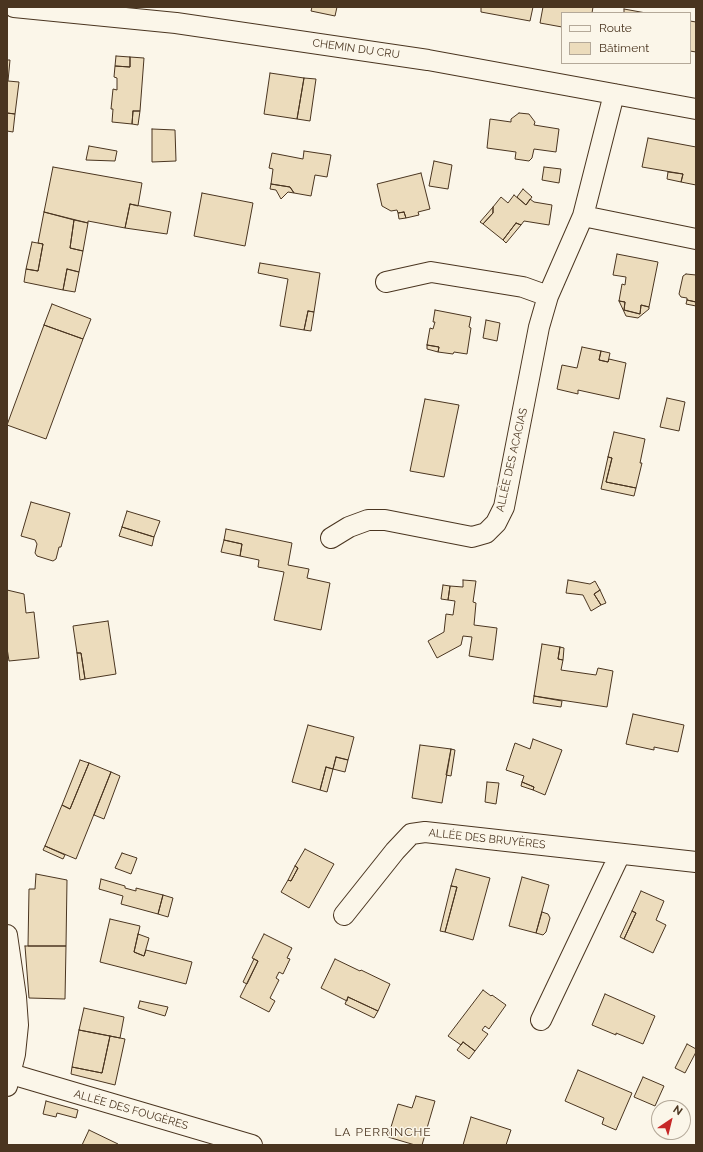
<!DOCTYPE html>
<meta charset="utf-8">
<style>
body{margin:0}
#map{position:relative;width:703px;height:1152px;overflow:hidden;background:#fbf6e9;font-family:Raleway,sans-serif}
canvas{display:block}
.frame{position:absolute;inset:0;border:8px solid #4a3520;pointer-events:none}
.legend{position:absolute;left:561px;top:12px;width:130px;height:52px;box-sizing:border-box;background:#fbf6e9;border:1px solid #b4a999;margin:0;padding:5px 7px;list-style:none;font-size:12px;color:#4a3520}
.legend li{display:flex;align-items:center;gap:8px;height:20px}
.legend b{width:20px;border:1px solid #b4a999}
.north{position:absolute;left:651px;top:1100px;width:40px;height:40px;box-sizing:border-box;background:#fbf6e9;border:1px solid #b4a999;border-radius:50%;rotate:35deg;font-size:11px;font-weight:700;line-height:16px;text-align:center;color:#4a3520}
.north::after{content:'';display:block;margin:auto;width:14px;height:18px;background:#c62828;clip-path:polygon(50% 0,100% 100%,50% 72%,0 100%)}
</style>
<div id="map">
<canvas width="703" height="1152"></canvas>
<div class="frame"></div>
<ul class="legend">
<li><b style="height:5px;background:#fbf6e9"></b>Route</li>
<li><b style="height:11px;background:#ecdcbc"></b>Bâtiment</li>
</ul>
<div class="north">N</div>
</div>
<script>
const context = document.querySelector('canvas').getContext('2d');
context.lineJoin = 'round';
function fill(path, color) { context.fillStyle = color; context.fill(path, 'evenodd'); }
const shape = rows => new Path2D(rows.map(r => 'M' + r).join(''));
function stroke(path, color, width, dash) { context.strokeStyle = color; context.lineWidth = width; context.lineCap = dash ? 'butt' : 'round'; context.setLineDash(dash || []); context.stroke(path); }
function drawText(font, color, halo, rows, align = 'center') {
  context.font = font + ' Raleway,sans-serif'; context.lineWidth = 3; context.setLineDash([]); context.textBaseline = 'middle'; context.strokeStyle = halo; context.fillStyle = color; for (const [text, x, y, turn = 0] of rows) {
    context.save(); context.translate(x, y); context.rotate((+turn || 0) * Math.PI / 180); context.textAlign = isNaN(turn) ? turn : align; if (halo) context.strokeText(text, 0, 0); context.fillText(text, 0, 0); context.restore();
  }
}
const building = shape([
 [312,7,337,7,335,16,311,11,312,7],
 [481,7,533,7,530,21,481,12,481,7],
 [543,7,593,7,592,13,562,13,562,27,540,23,543,7],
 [624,9,646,13,624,13,624,9],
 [690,21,696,22,696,52,690,51,690,21],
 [116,56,130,57,130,67,115,66,116,56],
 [130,57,144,58,140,111,133,111,132,124,112,122,113,109,111,109,113,89,117,90,117,78,114,77,115,66,130,67,130,57],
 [7,60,10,60,8,81,19,82,15,114,7,113,7,60],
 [270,73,304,78,297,119,264,114,270,73],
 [304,78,316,79,310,121,297,119,304,78],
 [133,111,140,111,138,125,132,124,133,111],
 [7,113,15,114,13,132,7,131,7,113],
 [519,113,529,114,535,122,534,125,559,129,556,152,534,149,532,158,529,161,515,159,516,152,487,148,490,119,511,122,511,119,519,113],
 [152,129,175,130,176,161,152,162,152,129],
 [648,138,696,147,696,185,681,182,683,174,642,167,648,138],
 [89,146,117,151,115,161,86,160,89,146],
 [304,151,331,155,327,177,315,175,311,196,294,193,290,187,271,184,273,169,269,168,272,153,303,159,304,151],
 [434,161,452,165,448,189,429,186,434,161],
 [53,167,142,183,138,206,130,204,125,228,88,221,88,223,44,212,53,167],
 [544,167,561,169,559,183,542,180,544,167],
 [668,172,683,174,681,182,667,179,668,172],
 [421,173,430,209,418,212,419,215,406,218,404,212,398,213,397,210,391,211,382,206,377,184,421,173],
 [271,184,290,187,294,193,288,192,281,199,276,190,270,189,271,184],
 [523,189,532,197,526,205,517,197,523,189],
 [202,193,253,203,245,246,194,236,202,193],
 [514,195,526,205,530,199,534,202,552,205,549,225,524,221,521,225,516,223,503,240,483,224,493,213,493,207,501,197,508,203,514,195],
 [130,204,171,212,167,234,125,228,130,204],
 [493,207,493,213,483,224,480,222,493,207],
 [44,212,74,220,70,248,83,251,79,272,67,269,63,290,24,282,26,269,38,271,43,244,38,243,44,212],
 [404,212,406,218,399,219,398,213,404,212],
 [74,220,88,223,83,251,70,248,74,220],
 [516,223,521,225,506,243,503,240,516,223],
 [32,242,43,244,38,271,26,269,32,242],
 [617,254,658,262,649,307,641,305,640,314,624,310,625,302,619,301,622,284,625,285,626,277,613,275,617,254],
 [260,263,320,273,314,312,308,311,304,330,280,326,288,279,258,273,260,263],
 [67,269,79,272,75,292,63,290,67,269],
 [686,274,696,275,696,302,687,300,687,298,681,297,679,294,683,276,686,274],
 [687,300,696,302,696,306,686,304,687,300],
 [619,301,625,302,624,310,640,314,641,305,649,307,649,309,638,318,626,316,619,301],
 [52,304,91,319,83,339,44,325,52,304],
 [435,310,471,317,469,327,471,328,467,354,454,352,453,354,438,352,439,347,427,345,430,328,433,329,435,322,433,322,435,310],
 [308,311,314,312,311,331,304,330,308,311],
 [486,320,500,323,497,341,483,338,486,320],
 [44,325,83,339,46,439,7,425,44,325],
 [427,345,439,347,438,352,427,349,427,345],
 [582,347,601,351,599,360,608,362,609,359,626,363,619,399,578,390,578,394,557,389,562,365,577,368,582,347],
 [601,351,610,353,608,362,599,360,601,351],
 [667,398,685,402,679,431,660,427,667,398],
 [425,399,459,405,444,477,410,471,425,399],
 [614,432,645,439,640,463,642,463,636,488,606,482,612,458,608,457,614,432],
 [608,457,612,458,606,482,636,488,634,496,601,489,608,457],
 [31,502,70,513,61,547,59,547,56,559,53,561,37,556,35,553,37,544,35,540,21,536,31,502],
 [127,511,160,521,154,537,122,527,127,511],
 [122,527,154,537,152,546,119,536,122,527],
 [226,529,292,543,288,565,309,569,307,578,330,583,321,630,274,620,284,572,258,567,259,560,240,556,242,544,224,540,226,529],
 [224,540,242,544,240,556,221,552,224,540],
 [463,580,476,581,473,602,476,603,474,625,497,628,493,660,469,656,472,637,463,636,461,645,437,658,428,641,444,632,446,614,453,615,455,601,448,600,450,586,463,587,463,580],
 [568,580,590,584,595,581,600,590,594,594,601,605,591,611,583,595,566,593,568,580],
 [443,585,450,586,448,600,441,599,443,585],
 [7,590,24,594,26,613,34,612,39,658,9,661,7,648,7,590],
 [600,590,606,603,601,605,594,594,600,590],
 [108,621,116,674,85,679,81,653,77,653,73,626,108,621],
 [542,644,560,647,558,659,563,660,561,670,596,675,598,668,613,671,607,707,534,696,542,644],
 [560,647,564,648,563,660,558,659,560,647],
 [77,653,81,653,85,679,80,680,77,653],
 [534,696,562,701,561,707,533,703,534,696],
 [633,714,684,725,678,752,654,747,654,750,626,744,633,714],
 [308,725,354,737,348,760,336,757,333,769,326,767,320,790,292,782,308,725],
 [533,739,562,750,545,795,533,790,534,787,522,782,524,776,506,770,515,743,530,749,533,739],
 [420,745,451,749,442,803,412,798,420,745],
 [451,749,455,750,451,776,446,775,451,749],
 [336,757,348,760,345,772,333,769,336,757],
 [80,760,89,763,70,809,62,805,80,760],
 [89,763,111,772,76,859,45,846,62,805,70,809,89,763],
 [326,767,333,769,327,792,320,790,326,767],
 [111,772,120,776,104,819,94,815,111,772],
 [487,782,499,783,496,804,485,802,487,782],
 [522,782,534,787,533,790,521,786,522,782],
 [45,846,65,855,63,859,43,850,45,846],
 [305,849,334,864,309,908,281,892,288,880,291,881,298,868,295,866,305,849],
 [122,853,137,858,131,874,115,868,122,853],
 [295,866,298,868,291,881,288,880,295,866],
 [456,869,490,878,473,940,445,932,457,887,451,886,456,869],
 [36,874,67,880,66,946,28,946,29,889,35,889,36,874],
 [522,877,549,885,536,933,509,926,522,877],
 [101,879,125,886,125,888,136,891,136,888,163,895,158,914,121,904,123,896,99,889,101,879],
 [451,886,457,887,445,932,440,931,451,886],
 [641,891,664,901,656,920,666,925,653,953,624,939,636,913,632,911,641,891],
 [163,895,173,898,168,917,158,914,163,895],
 [632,911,636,913,624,939,620,937,632,911],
 [542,912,548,914,550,918,546,932,543,935,536,933,542,912],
 [110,919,140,926,134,952,144,956,146,950,192,962,186,984,100,962,110,919],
 [138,934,149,938,144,956,134,952,138,934],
 [264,934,292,948,287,958,290,959,283,974,279,972,276,978,279,980,270,998,275,1001,269,1012,240,997,258,961,252,958,264,934],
 [25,946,66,946,65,999,29,998,25,946],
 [254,959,258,961,247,984,243,982,254,959],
 [335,959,360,971,361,970,390,984,378,1011,348,997,347,1001,321,988,335,959],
 [483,990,491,996,492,995,506,1005,489,1029,485,1026,482,1030,488,1034,475,1051,463,1042,461,1045,448,1036,483,990],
 [605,994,655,1016,643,1044,616,1033,616,1035,592,1025,605,994],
 [348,997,378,1011,374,1018,345,1004,348,997],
 [140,1001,168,1007,165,1016,138,1008,140,1001],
 [84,1008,124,1017,120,1038,79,1030,84,1008],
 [79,1030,110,1036,102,1073,72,1067,79,1030],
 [110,1036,125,1039,115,1085,71,1074,72,1067,102,1073,110,1036],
 [463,1042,475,1051,469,1059,457,1050,463,1042],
 [687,1044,696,1049,696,1052,685,1073,675,1068,687,1044],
 [578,1070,632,1093,616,1130,602,1124,604,1118,565,1101,578,1070],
 [643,1077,664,1086,655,1106,634,1097,643,1077],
 [416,1096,435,1101,422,1145,415,1145,388,1137,398,1104,412,1108,416,1096],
 [46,1101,78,1110,76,1118,57,1113,56,1117,43,1114,46,1101],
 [471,1117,511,1130,506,1145,463,1145,471,1117],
 [89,1130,118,1144,117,1145,82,1145,89,1130]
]);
const minor = shape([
 [14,7,176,23,428,60,696,109],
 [583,216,696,239],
 [386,282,431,272,523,287,548,296],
 [331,538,349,527,368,520,385,520,472,537,486,533,496,523,504,507,539,327,548,296,583,216,614,94],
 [344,915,395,851,411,834,425,832,696,862],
 [7,935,16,997,18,1025,15,1054,7,1086],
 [541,1020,620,854],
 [11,1074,252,1145]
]);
const streetNames = [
 ["CHEMIN DU CRU",356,49,8],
 ["ALLÉE DES ACACIAS",512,460,-77],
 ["ALLÉE DES BRUYÈRES",487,839,6],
 ["ALLÉE DES FOUGÈRES",131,1110,16]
];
const neighbourhoodNames = [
 ["LA PERRINCHE",383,1132]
];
fill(building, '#ecdcbc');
stroke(building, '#4a3520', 1);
stroke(minor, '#4a3520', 22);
stroke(minor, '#fbf6e9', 20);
drawText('11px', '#4a3520', '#fbf6e9', streetNames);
context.letterSpacing = '1px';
drawText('12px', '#4a3520', '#fbf6e9', neighbourhoodNames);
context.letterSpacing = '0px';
</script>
